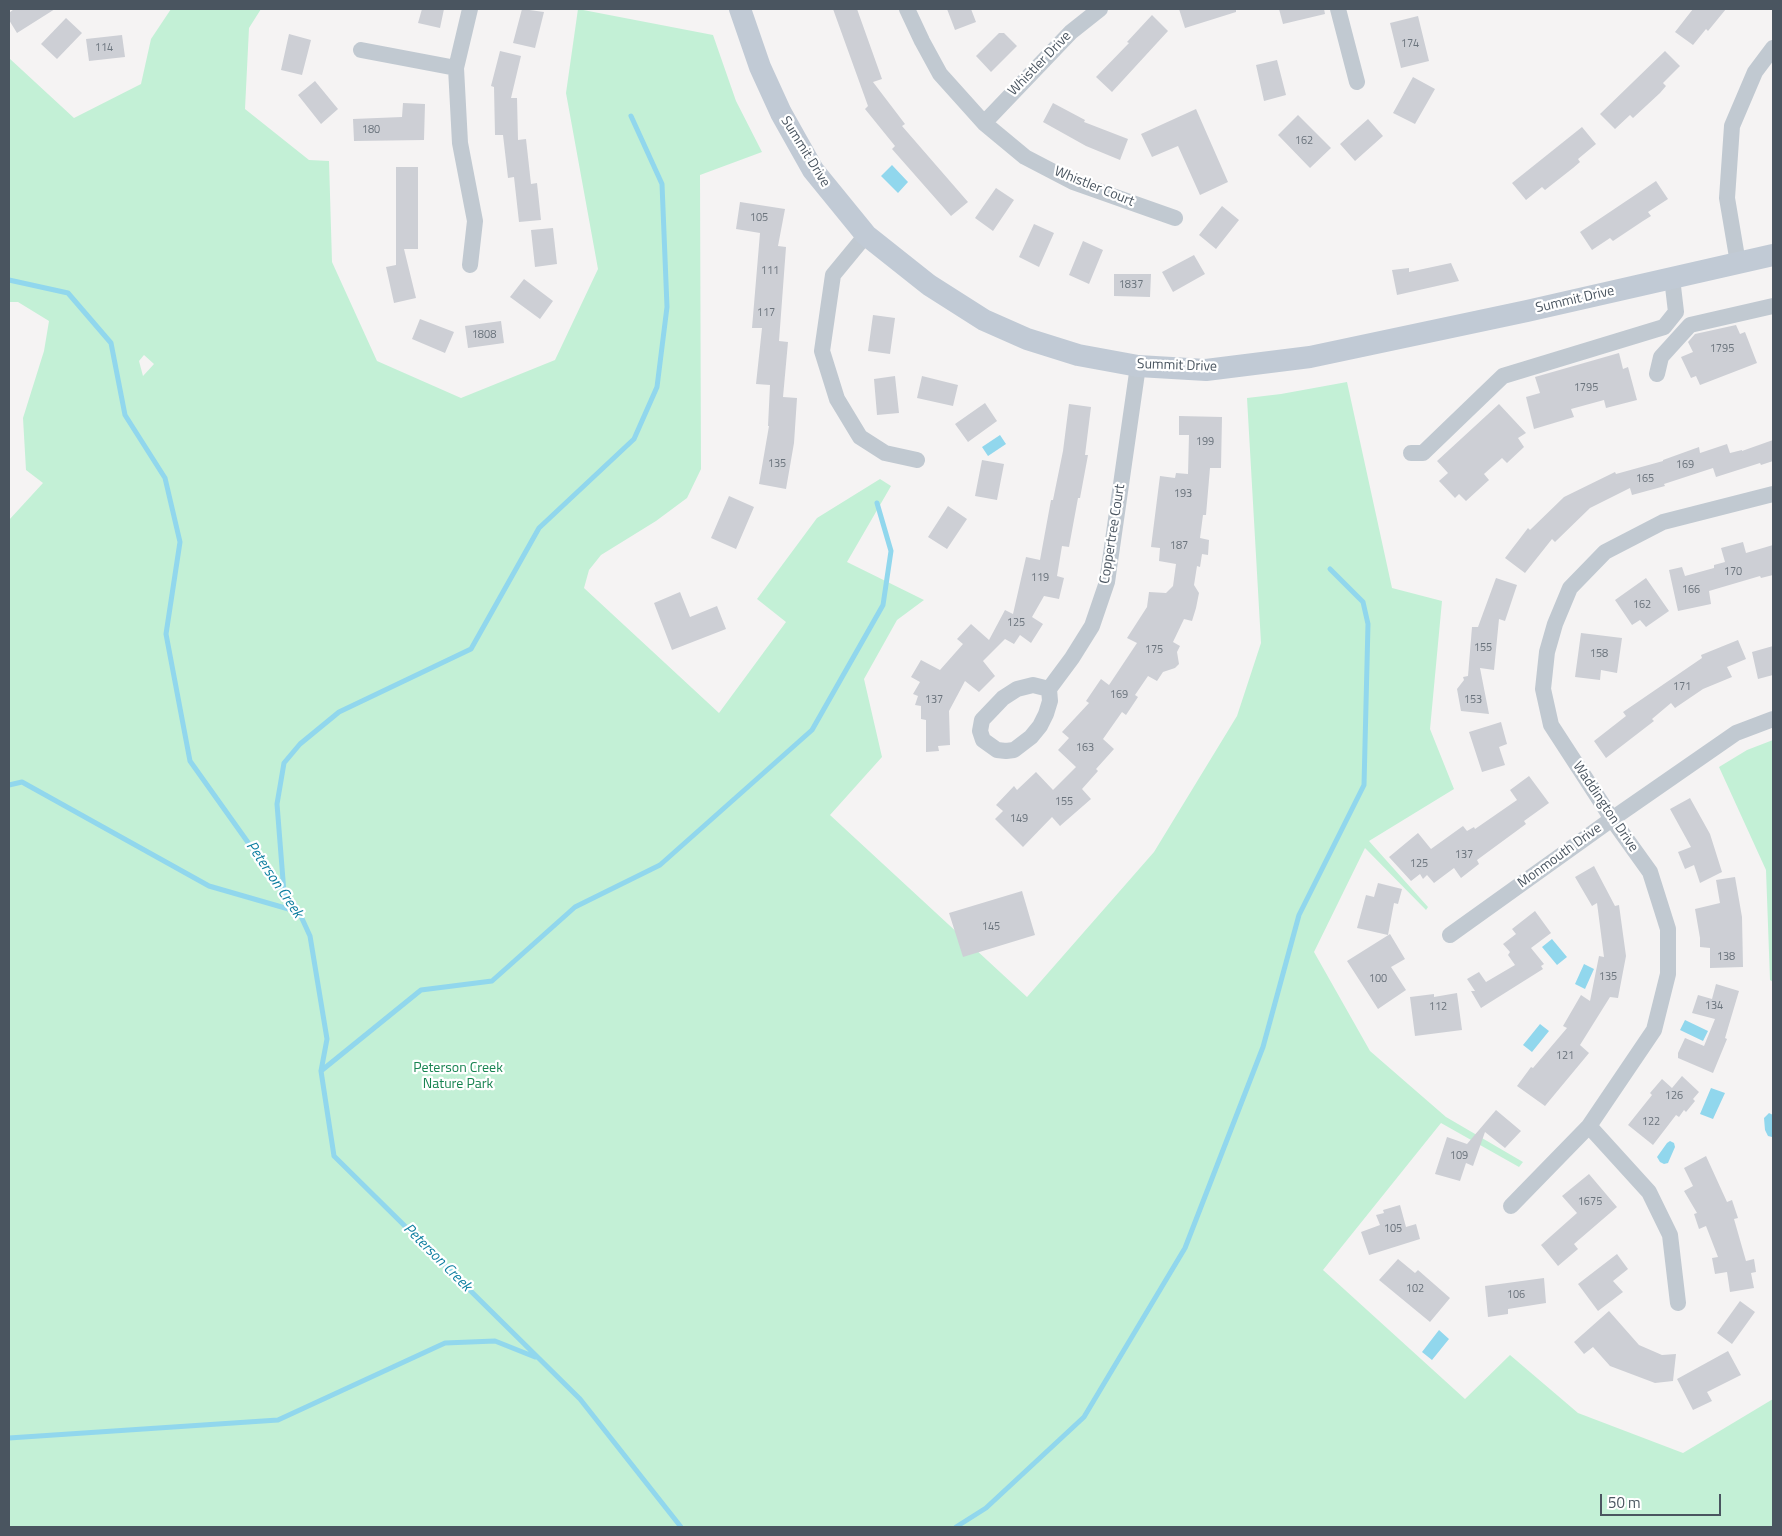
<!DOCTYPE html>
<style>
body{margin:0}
#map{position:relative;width:1782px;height:1536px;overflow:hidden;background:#f5f3f3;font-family:"Titillium Web",sans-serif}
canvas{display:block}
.frame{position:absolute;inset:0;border:10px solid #4a5560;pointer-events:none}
.scale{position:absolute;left:1600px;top:1494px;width:121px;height:22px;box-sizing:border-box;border:2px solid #4a5560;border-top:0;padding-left:6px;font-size:15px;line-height:18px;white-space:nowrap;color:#4a5560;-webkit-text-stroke:4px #fff;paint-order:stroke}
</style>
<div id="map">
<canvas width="1782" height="1536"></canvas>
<div class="frame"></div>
<div class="scale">50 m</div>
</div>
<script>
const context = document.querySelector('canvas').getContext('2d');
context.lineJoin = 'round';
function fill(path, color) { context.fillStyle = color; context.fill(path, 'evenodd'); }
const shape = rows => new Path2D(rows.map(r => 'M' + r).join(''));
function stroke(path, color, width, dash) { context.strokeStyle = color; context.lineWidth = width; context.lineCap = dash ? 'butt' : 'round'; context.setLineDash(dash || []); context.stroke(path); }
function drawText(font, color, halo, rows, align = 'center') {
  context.font = font + ' "Titillium Web",sans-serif'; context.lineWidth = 4.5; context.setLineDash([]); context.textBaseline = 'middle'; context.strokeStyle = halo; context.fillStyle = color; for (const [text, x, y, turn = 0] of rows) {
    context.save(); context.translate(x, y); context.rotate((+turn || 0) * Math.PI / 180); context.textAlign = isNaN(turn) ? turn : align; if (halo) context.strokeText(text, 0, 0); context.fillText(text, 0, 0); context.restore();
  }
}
const green = shape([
 [171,9,261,9,249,28,245,109,309,160,329,161,332,262,377,361,461,398,555,360,598,269,566,93,578,9,713,35,736,101,762,152,700,175,701,469,687,498,656,521,601,555,589,570,584,588,719,713,786,622,757,599,817,518,880,479,891,486,847,562,924,600,897,620,864,679,882,757,830,815,1027,997,1154,852,1237,716,1261,643,1247,398,1281,394,1347,382,1392,588,1442,601,1430,729,1454,789,1369,841,1428,907,1426,910,1365,848,1314,952,1370,1051,1446,1117,1523,1162,1519,1167,1441,1123,1323,1270,1465,1399,1510,1355,1578,1413,1683,1453,1773,1399,1773,1527,9,1527,9,520,43,483,26,470,23,418,44,351,49,321,18,302,9,302,9,58,74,118,141,84,151,39],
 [144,355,154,364,143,376,139,361],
 [1773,740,1773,982,1770,980,1766,870,1719,767,1747,750]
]);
const water = shape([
 [892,165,908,182,898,193,881,176],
 [1000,435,1006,444,988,456,982,447],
 [1552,939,1567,957,1557,965,1542,947],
 [1584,964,1594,969,1585,989,1575,984],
 [1685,1020,1708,1031,1703,1041,1680,1030],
 [1540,1024,1549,1031,1532,1052,1523,1045],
 [1711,1088,1725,1093,1713,1119,1700,1114],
 [1769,1113,1773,1115,1773,1136,1772,1137,1768,1136,1765,1130,1764,1118],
 [1670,1141,1674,1143,1675,1147,1668,1163,1664,1164,1660,1162,1657,1157,1667,1143],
 [1439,1330,1449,1339,1432,1360,1422,1352]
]);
const stream = shape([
 [9,280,68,293,111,343,125,415,165,478,180,542,166,634,190,761,284,893,293,902,299,912,310,936,327,1039,321,1071,334,1156,580,1399,681,1527],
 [9,785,22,782,209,886,299,912],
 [284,893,277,804,284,763,300,744,339,712,471,649,539,528,634,439,657,387,667,307,662,184,631,116],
 [321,1071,421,990,492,981,575,907,660,865,812,730,883,605,891,551,877,503],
 [9,1438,278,1420,445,1343,495,1341,535,1357],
 [956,1527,986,1508,1084,1417,1185,1248,1263,1047,1299,915,1364,785,1368,624,1363,602,1330,569]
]);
const building = shape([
 [14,9,55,9,17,33,9,20,9,13],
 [422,9,444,9,440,28,418,23],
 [522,9,544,12,535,48,513,43],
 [833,9,857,9,882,79,873,82,905,124,902,126,968,202,951,216,892,149,895,146,865,109,868,106],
 [947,9,971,9,976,22,955,30],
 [1179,9,1236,9,1236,12,1185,28],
 [1279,9,1324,9,1325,14,1283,24],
 [1693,9,1726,9,1708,31,1706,29,1693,45,1675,32],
 [1152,15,1168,31,1112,92,1096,77,1129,43,1127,42],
 [1418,16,1429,61,1401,68,1390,23],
 [66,18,82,33,57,59,41,44],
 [999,33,1004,33,1017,46,991,72,976,56],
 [289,34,311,40,302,75,281,70],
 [122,35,125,57,89,61,86,39],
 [500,51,521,56,511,98,517,98,518,140,526,139,531,184,537,183,541,220,519,222,514,177,508,178,503,135,495,135,494,87,491,86],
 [1665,51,1680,66,1663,83,1666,86,1660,93,1633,118,1630,115,1615,129,1600,114],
 [1277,60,1286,95,1264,101,1256,65],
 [1413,77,1435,89,1415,124,1393,113],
 [315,81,338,109,321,124,298,95],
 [403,103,425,104,424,140,354,141,353,119,402,117],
 [1053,103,1085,120,1084,122,1128,139,1120,160,1086,146,1043,122],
 [1196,109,1228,182,1200,195,1178,146,1152,157,1141,134],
 [1298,115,1331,148,1310,168,1278,135],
 [1368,119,1383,136,1355,161,1340,144],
 [1582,127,1596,144,1578,159,1580,162,1573,168,1545,190,1542,187,1526,200,1512,183],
 [396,167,418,167,418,249,404,249,416,298,394,303,386,267,396,265],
 [1656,181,1668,199,1648,212,1651,216,1643,221,1613,241,1610,238,1592,250,1580,232],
 [996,188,1014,200,993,231,975,218],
 [740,202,785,209,778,246,786,247,779,341,788,342,783,397,797,398,794,443,786,489,759,484,769,426,768,426,770,385,756,384,762,328,752,328,760,233,736,229],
 [1222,206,1239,220,1216,249,1199,235],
 [1034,224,1054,233,1039,267,1019,257],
 [553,228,557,264,535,267,531,230],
 [1083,241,1103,250,1089,284,1069,275],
 [1194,255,1205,274,1173,292,1162,272],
 [1451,263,1459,281,1397,295,1392,270,1409,268,1409,272],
 [1114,274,1151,274,1150,297,1114,296],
 [524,279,553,301,540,319,510,297],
 [873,315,895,318,890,354,868,351],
 [420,319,454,332,445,353,412,339],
 [501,321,504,343,468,348,465,326],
 [1736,325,1740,334,1745,332,1757,363,1700,385,1696,376,1691,378,1681,357,1693,352,1688,342,1695,334],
 [1619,353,1623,369,1628,367,1637,400,1606,408,1604,400,1571,409,1574,417,1534,429,1526,397,1540,393,1535,377],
 [895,376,899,413,877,415,874,379],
 [922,376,958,385,953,406,917,398],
 [985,403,997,421,968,442,955,424],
 [1069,404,1091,407,1085,455,1088,455,1080,498,1078,498,1069,547,1062,546,1057,576,1064,578,1059,599,1044,596,1032,617,1043,624,1031,643,1020,635,1014,644,1005,639,983,661,995,676,979,692,965,681,949,711,950,745,938,746,939,751,926,752,926,720,921,719,921,706,915,705,918,696,913,694,920,682,911,677,921,660,940,670,963,644,957,639,971,624,989,640,1005,610,1013,614,1026,557,1040,560,1051,500,1053,500,1063,451],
 [1499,404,1526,433,1518,438,1524,447,1507,463,1502,458,1484,474,1489,480,1466,501,1459,494,1455,498,1439,481,1448,473,1437,461],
 [1179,416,1222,417,1221,468,1210,468,1206,515,1203,515,1200,538,1209,540,1208,555,1202,554,1200,567,1197,566,1194,585,1199,593,1196,608,1192,621,1184,619,1173,642,1180,646,1177,652,1179,664,1175,668,1163,672,1157,681,1148,676,1135,695,1138,697,1126,715,1122,712,1103,739,1114,749,1096,769,1098,771,1082,789,1091,799,1060,826,1052,817,1023,847,995,819,1003,811,996,805,1014,786,1017,790,1036,772,1053,790,1076,767,1058,750,1069,738,1062,732,1089,703,1086,701,1101,679,1109,685,1137,643,1127,638,1147,607,1149,592,1166,593,1173,586,1176,564,1159,561,1160,548,1151,547,1160,476,1175,478,1176,473,1188,474,1189,435,1179,435],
 [1773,440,1773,461,1761,465,1760,463,1716,477,1713,468,1664,484,1665,486,1632,495,1630,488,1590,508,1555,542,1552,539,1525,573,1505,558,1528,528,1530,530,1564,497,1615,472,1616,474,1663,461,1663,460,1699,447,1700,453,1727,444,1730,453,1742,450,1742,451],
 [982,460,1004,464,997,500,975,496],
 [729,496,754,507,736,549,711,538],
 [948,506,967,519,947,549,928,537],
 [1743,542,1746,553,1773,545,1773,575,1761,578,1760,576,1709,591,1711,604,1678,611,1669,570,1682,567,1685,576,1714,568,1714,565,1725,562,1721,548],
 [1496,578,1517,585,1505,621,1499,619,1494,670,1480,668,1489,714,1461,711,1457,689,1464,680,1463,677,1468,676,1472,627,1478,627],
 [1646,578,1669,611,1646,627,1640,620,1632,625,1615,600],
 [680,592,690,617,717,606,726,629,672,650,654,603],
 [1581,633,1622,638,1617,673,1601,670,1600,680,1575,677],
 [1738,640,1746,659,1727,667,1732,677,1703,689,1675,708,1671,703,1652,719,1654,721,1606,758,1594,741,1626,716,1623,712,1702,658,1701,655],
 [1773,646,1773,675,1758,679,1752,652],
 [1501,722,1507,744,1499,747,1505,765,1482,772,1469,732],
 [1529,776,1549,803,1524,821,1526,824,1477,860,1479,864,1461,878,1454,868,1434,883,1427,875,1423,879,1420,874,1411,881,1389,857,1418,833,1431,849,1463,826,1467,831,1474,827,1475,829,1517,800,1510,790],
 [1690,798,1710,834,1722,872,1700,883,1694,865,1685,869,1678,852,1691,847,1670,809],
 [1594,866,1615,906,1619,905,1626,956,1618,998,1610,997,1580,1045,1589,1053,1545,1106,1517,1086,1531,1067,1533,1068,1567,1028,1563,1026,1581,995,1590,1001,1599,956,1604,957,1597,903,1592,906,1575,877],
 [1735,877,1742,917,1743,967,1710,968,1710,948,1700,947,1700,938,1695,909,1720,903,1716,880],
 [1378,883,1402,889,1398,904,1394,903,1388,935,1357,928,1366,895,1374,897],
 [1022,891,1035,935,963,957,949,913],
 [1535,911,1551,933,1531,948,1544,964,1541,966,1543,969,1481,1008,1471,991,1475,991,1467,979,1479,972,1486,982,1515,965,1508,955,1510,952,1503,944,1516,934,1512,929],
 [1390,934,1405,959,1391,967,1406,990,1378,1009,1347,961],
 [1716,984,1739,991,1725,1038,1727,1039,1713,1073,1678,1058,1678,1053,1685,1038,1704,1046,1715,1019,1692,1013,1698,995,1712,999],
 [1457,993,1462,1030,1415,1036,1410,997,1434,994,1434,997],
 [1682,1076,1699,1092,1693,1099,1695,1101,1686,1112,1684,1110,1679,1117,1676,1115,1653,1145,1628,1125,1652,1095,1650,1093,1662,1079,1672,1088],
 [1496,1110,1521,1131,1505,1148,1485,1132,1473,1166,1466,1163,1460,1181,1435,1174,1447,1137,1467,1144],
 [1706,1156,1727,1202,1732,1200,1738,1218,1734,1219,1746,1261,1754,1259,1756,1272,1751,1273,1754,1288,1730,1292,1727,1272,1715,1274,1712,1258,1718,1257,1706,1226,1699,1229,1694,1214,1697,1213,1684,1191,1693,1186,1684,1168],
 [1589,1174,1617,1207,1574,1244,1578,1249,1558,1266,1541,1245,1577,1213,1562,1196],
 [1400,1205,1406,1227,1416,1224,1420,1239,1369,1255,1361,1232,1380,1225,1376,1215,1384,1213,1383,1210],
 [1617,1254,1628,1269,1613,1281,1623,1292,1598,1311,1578,1284],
 [1398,1259,1415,1273,1418,1270,1450,1298,1430,1322,1379,1280],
 [1544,1278,1546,1303,1508,1309,1508,1314,1488,1317,1485,1286],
 [1740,1301,1755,1312,1732,1344,1717,1333],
 [1609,1311,1639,1345,1662,1355,1676,1354,1673,1381,1655,1383,1610,1366,1593,1347,1584,1354,1574,1342],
 [1728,1351,1741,1375,1707,1392,1712,1401,1693,1410,1677,1379]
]);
const minor = shape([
 [907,9,922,41,940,74,984,123,1025,157,1073,182,1175,218],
 [1338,9,1357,82],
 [361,50,456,68],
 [984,123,1071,32,1100,9],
 [866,235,833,275,822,351,837,399,860,437,885,453,917,460],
 [1738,263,1727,198,1732,126,1755,72,1773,48],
 [470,265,475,221,460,143,456,68,470,9],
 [1657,374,1661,357,1690,325,1773,306],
 [1411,453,1423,453,1503,376,1664,327,1676,312,1672,278],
 [1049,689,1033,685,1017,689,1003,698,982,720,980,731,983,740,997,750,1006,751,1014,750,1031,737,1040,726,1046,714,1050,701,1049,689,1072,658,1092,626,1107,582,1138,366],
 [1450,935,1612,819,1736,733,1773,719],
 [1589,1126,1649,1192,1670,1235,1678,1303],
 [1511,1206,1589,1126,1654,1030,1668,974,1668,929,1650,872,1612,819,1551,725,1543,689,1547,652,1555,624,1570,588,1605,552,1663,522,1773,494]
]);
const secondary = shape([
 [740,9,760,67,781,113,813,170,866,235,929,285,984,320,1027,339,1078,355,1138,366,1206,370,1310,357,1527,311,1773,255]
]);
const numberNames = [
 ["174",1410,44],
 ["114",104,48],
 ["180",371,130],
 ["162",1304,141],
 ["105",759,218],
 ["111",770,271],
 ["1837",1131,285],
 ["117",766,313],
 ["1808",484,335],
 ["1795",1722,349],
 ["1795",1586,388],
 ["199",1205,442],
 ["135",777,464],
 ["169",1685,465],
 ["165",1645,479],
 ["193",1183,494],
 ["187",1179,546],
 ["170",1733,572],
 ["119",1040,578],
 ["166",1691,590],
 ["162",1642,605],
 ["125",1016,623],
 ["155",1483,648],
 ["175",1154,650],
 ["158",1599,654],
 ["171",1682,687],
 ["169",1119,695],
 ["137",934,700],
 ["153",1473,700],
 ["163",1085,748],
 ["155",1064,802],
 ["149",1019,819],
 ["137",1464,855],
 ["125",1419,864],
 ["145",991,927],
 ["138",1726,957],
 ["135",1608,977],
 ["100",1378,979],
 ["134",1714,1006],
 ["112",1438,1007],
 ["121",1565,1056],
 ["126",1674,1096],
 ["122",1651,1122],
 ["109",1459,1156],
 ["1675",1590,1202],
 ["105",1393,1229],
 ["102",1415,1289],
 ["106",1516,1295]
];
const streetNames = [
 ["Whistler Drive",1040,64,-46],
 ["Summit Drive",805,152,58],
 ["Whistler Court",1094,187,22],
 ["Summit Drive",1575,300,-13],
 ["Summit Drive",1177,366,2],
 ["Coppertree Court",1113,534,-81],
 ["Waddington Drive",1605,807,56],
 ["Monmouth Drive",1560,856,-36]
];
const parkNames = [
 ["Peterson Creek",458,1069],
 ["Nature Park",458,1085]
];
const waterNames = [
 ["Peterson Creek",274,880,56],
 ["Peterson Creek",437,1258,45]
];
fill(green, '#c3f0d6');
fill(water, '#91d7ed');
stroke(stream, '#91d7ed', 5);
fill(building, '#cdcfd5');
stroke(minor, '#c1c9d1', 16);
stroke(secondary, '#c1cad5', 22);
drawText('11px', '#6b747d', null, numberNames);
drawText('14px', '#4a5560', '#fff', streetNames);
drawText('14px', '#188451', '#fff', parkNames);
drawText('italic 15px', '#0d7ea0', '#fff', waterNames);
</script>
